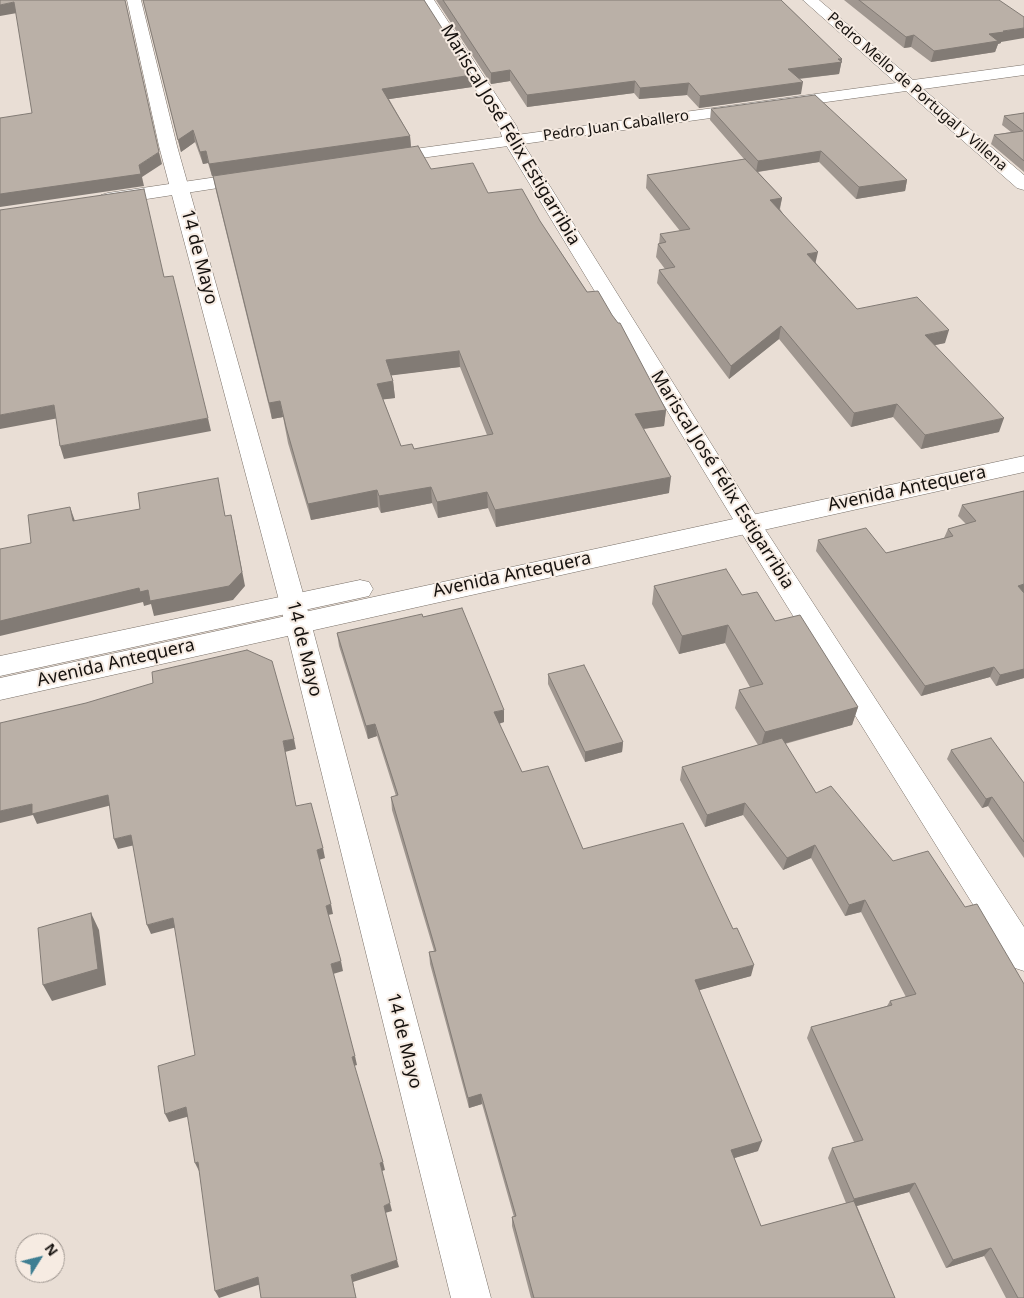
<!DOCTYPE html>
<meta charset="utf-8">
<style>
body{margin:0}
#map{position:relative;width:1024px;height:1298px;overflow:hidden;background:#e9ded5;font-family:"Noto Sans",sans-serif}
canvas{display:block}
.north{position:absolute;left:15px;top:1233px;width:50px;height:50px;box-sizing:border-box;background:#f6ebe2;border:1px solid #9c948e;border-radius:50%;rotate:54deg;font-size:14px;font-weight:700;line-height:20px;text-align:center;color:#16120f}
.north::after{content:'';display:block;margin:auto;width:18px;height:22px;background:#3e7e92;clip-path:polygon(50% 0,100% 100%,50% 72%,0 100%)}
</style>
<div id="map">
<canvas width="1024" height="1298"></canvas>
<div class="north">N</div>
</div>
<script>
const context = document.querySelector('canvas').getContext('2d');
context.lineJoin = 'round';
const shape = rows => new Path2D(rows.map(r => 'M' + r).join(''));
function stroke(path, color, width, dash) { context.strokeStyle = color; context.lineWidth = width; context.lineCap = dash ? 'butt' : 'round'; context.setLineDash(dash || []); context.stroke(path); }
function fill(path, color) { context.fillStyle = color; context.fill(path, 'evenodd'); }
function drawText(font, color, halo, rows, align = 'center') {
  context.font = font + ' "Noto Sans",sans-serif'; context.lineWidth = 4; context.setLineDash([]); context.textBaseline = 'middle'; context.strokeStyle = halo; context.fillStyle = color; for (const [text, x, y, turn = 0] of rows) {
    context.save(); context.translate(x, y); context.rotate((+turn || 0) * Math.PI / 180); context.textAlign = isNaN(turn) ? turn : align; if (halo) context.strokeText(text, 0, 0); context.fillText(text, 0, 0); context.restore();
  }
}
const minor = shape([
 [803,0,819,0,913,80,1024,65,1024,75,923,89,1024,175,1024,190,1017,188,906,91,385,163,379,162,376,158,379,154,385,153,896,83,803,0],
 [251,172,257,174,260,178,257,182,108,205,101,203,99,199,101,195,108,193,251,172],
 [1024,456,1024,472,0,700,0,678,1024,456],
 [360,580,369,582,373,589,369,596,0,676,0,656,360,580]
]);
const secondary = shape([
 [127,0,141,0,177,146,306,604,491,1298,451,1298,280,604,159,146,127,0],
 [420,0,434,0,517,127,521,140,757,517,1024,927,1024,971,1012,967,739,529,503,140,499,127,420,0]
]);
const wall = shape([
 [143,0,424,0,472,87,389,99,410,136,411,147,431,169,488,193,540,221,666,410,664,426,644,429,669,493,496,527,488,508,438,518,432,503,381,513,378,507,311,520,288,443,283,417,272,419,216,191,213,176,212,176,208,163,203,164,195,142,181,152],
 [460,367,487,435,414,449,401,446,383,399,395,398,393,381,391,375],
 [436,0,781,0,842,59,839,74,799,79,801,94,699,108,687,95,639,99,634,93,527,107,510,81,491,84],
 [844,0,999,0,1001,42,1001,43,998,44,995,52,931,62,911,47,904,48],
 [711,109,907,180,905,191,856,199,819,162,758,172,782,198,780,209,816,263,857,309,945,343,935,345,999,432,921,449,893,417,851,427,779,339,729,379,657,283,659,270,665,269,656,257,658,244,659,244,660,234,680,231,646,188,647,175,744,159,710,120],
 [1024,113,1024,172,991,144,994,135,1011,132,1002,125,1004,116],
 [1024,491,1024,678,996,686,990,677,921,696,816,551,818,540,886,553,944,538,948,529,966,524,958,516,962,505],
 [654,586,742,595,775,621,858,707,852,725,785,744,816,793,893,861,1024,1298,1006,1298,984,1256,946,1268,909,1192,857,1206,895,1298,531,1298,512,1226,512,1217,514,1217,482,1104,469,1108,430,964,429,952,434,951,392,810,391,797,396,796,377,736,368,739,339,646,337,633,423,617,504,722,499,724,522,772,583,849,751,976,699,990,758,1151,734,1158,761,1226,846,1203,828,1158,832,1148,854,1142,807,1038,811,1027,887,1006,890,1001,906,997,861,912,845,916,811,858,783,870,743,815,705,827,680,780,682,767,758,745,735,708,739,690,750,687,725,643,679,654,652,604],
 [548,674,623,742,622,752,585,762,548,684],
 [951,750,1024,783,1024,858,988,806,982,808,947,759]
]);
const shadedWall = shape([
 [14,2,17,13,0,16,0,5],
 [1024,28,1024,38,1001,42,1001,43,998,44,995,52,931,62,934,51,989,34,1003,31],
 [914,35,911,47,904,48,906,37],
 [842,59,839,74,786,80,788,69],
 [510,70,510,81,491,84,491,73],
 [472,75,472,87,383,100,382,89],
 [635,81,634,93,527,107,527,95],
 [803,82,801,94,699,108,700,96],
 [689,83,687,95,639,99,640,88],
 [193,130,195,142,181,152,178,140],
 [410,136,411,148,212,176,209,164],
 [206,151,208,163,203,164,200,152],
 [821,151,819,162,756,172,758,161],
 [159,152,162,164,142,177,144,186,0,207,0,194,139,165],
 [907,180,905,191,856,199,859,187],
 [782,198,779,211,770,200],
 [818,252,815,265,807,254],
 [781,326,779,339,729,379,731,366],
 [949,330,945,343,921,348,925,335],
 [459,351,460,367,387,376,386,360],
 [393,381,395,398,379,400,377,384],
 [280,401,283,417,272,419,269,403],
 [897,404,893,417,851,427,854,413],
 [54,405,59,418,0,429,0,415],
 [666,410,664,426,634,430,635,414],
 [208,418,211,431,64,459,60,446],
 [1004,418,999,432,921,449,925,435],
 [671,477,669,493,496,527,495,510],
 [431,487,432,503,381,513,379,496],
 [377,490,378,507,311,520,308,504],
 [487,492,488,508,438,518,437,502],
 [70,507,75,521,73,521],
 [234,529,245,586,233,600,154,616,151,604,144,606,143,602,0,636,0,621],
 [1024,584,1024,593,1018,586],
 [728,625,725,643,679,654,682,636],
 [994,667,990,677,921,696,925,686],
 [1024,669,1024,678,996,686,1000,675],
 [858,707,852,725,760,750,765,732],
 [504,710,504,722,494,725,494,712],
 [375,724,377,736,368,739,366,726],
 [294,739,296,749,285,752,283,741],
 [623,742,622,752,585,762,585,752],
 [108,795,112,805,37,824,33,815,0,823,0,811,32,804],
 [992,797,988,806,982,808,986,799],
 [745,803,743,815,705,827,707,815],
 [131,835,135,845,118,849,114,839],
 [815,845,811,858,783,870,787,858],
 [323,848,325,858,319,860,317,850],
 [865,900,861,912,845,916,849,905],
 [331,904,333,914,328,915,326,906],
 [91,913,99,930,106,985,52,1001,43,985],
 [173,918,177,927,151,934,147,925],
 [341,961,343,971,333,974,331,964],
 [754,965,751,976,693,992,695,980],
 [355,1056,357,1065,354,1066,352,1057],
 [481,1094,482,1104,469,1108,468,1098],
 [186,1107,190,1116,169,1122,165,1114],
 [762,1141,758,1151,728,1160,731,1150],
 [198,1162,202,1170,199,1171,195,1163],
 [383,1162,385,1170,382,1171,380,1163],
 [915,1183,909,1192,849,1208,854,1199],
 [390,1203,392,1211,385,1213,384,1206],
 [991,1248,984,1256,946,1268,953,1260],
 [397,1260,399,1267,353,1282,356,1298,351,1275],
 [258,1277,261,1284,219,1298,215,1291]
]);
const building = shape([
 [0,0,125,0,159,152,139,165,141,174,0,194,0,118,32,113,14,2,0,5,0,0],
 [143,0,424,0,472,75,382,89,410,136,209,164,206,151,200,152,193,130,178,140,143,0],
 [443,0,781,0,842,59,838,59,842,62,788,69,803,82,700,96,689,83,640,88,635,81,527,95,510,70,491,73,443,0],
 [859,0,999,0,1024,17,1024,28,1003,31,1004,32,989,34,998,41,934,51,914,35,906,37,859,0],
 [815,95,907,180,859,187,821,151,758,161,711,109,815,95],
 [1024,113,1024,161,994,135,1023,131,1004,116,1024,113],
 [418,146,431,169,473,163,488,193,522,189,540,221,587,292,598,291,612,315,618,323,620,323,666,410,635,414,671,477,495,510,487,492,437,502,431,487,379,496,377,490,308,504,286,427,280,401,269,403,213,176,418,146],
 [459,351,493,434,414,449,412,444,401,446,377,384,393,381,386,360,459,351],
 [745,159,782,198,770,200,818,252,807,254,857,309,917,297,949,330,925,335,1004,418,925,435,897,404,854,413,781,326,731,366,659,270,675,267,658,244,666,242,660,234,690,229,647,175,745,159],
 [144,189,164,277,173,276,208,418,60,446,54,405,0,415,0,210,144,189],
 [218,478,225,516,231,515,242,572,229,586,150,601,148,590,140,592,139,588,0,621,0,549,31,543,28,515,70,507,73,521,140,509,138,493,218,478],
 [1024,491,1024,584,1018,586,1024,593,1024,669,1000,675,994,667,925,686,818,540,866,528,886,553,953,536,948,529,976,521,962,505,1024,491],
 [726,569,742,595,757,592,775,621,800,615,858,707,765,732,739,690,763,684,728,625,682,636,654,586,726,569],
 [462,608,504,710,494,712,522,772,548,766,583,849,683,823,733,929,737,928,754,965,695,980,762,1141,731,1150,761,1226,854,1201,895,1298,534,1298,512,1217,516,1216,481,1094,468,1098,429,952,436,951,391,797,398,795,375,724,366,726,337,633,422,614,423,617,462,608],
 [247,650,272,661,294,739,283,741,296,806,311,803,323,848,317,850,331,904,326,906,341,961,331,964,355,1056,352,1057,383,1162,380,1163,390,1203,384,1206,397,1260,351,1275,356,1298,261,1298,258,1277,215,1291,198,1162,195,1163,186,1107,165,1114,158,1066,195,1055,173,918,147,925,131,835,114,839,108,795,32,814,32,804,0,811,0,723,86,703,153,683,152,672,247,650],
 [584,665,623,742,585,752,548,674,584,665],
 [782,738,816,793,831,786,893,861,928,851,965,907,977,904,1024,984,1024,1298,1018,1298,991,1248,953,1260,915,1183,854,1199,832,1148,863,1140,811,1027,892,1005,890,1001,916,994,865,900,849,905,815,845,787,858,745,803,707,815,682,767,782,738],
 [991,738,1024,783,1024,842,992,797,986,799,951,750,991,738],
 [91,913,98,969,43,985,38,928,91,913]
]);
const farStreetnames = [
 ["Pedro Mello de Portugal y Villena",917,92,41],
 ["Pedro Juan Caballero",616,126,-8]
];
const streetNames = [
 ["Mariscal José Félix Estigarribia",510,135,59],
 ["14 de Mayo",199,257,75],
 ["Mariscal José Félix Estigarribia",722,480,58],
 ["Avenida Antequera",907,489,-12],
 ["Avenida Antequera",512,575,-12],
 ["14 de Mayo",304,649,76],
 ["Avenida Antequera",116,663,-13],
 ["14 de Mayo",404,1041,76]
];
stroke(minor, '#797068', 1);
stroke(secondary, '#797068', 1);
fill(minor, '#fff');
fill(secondary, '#fff');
fill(wall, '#a09790');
fill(shadedWall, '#827b75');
fill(building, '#bab0a7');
stroke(building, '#827b75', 1);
drawText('15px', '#16120f', '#f6ebe2', farStreetnames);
drawText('18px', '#16120f', '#f6ebe2', streetNames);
</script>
